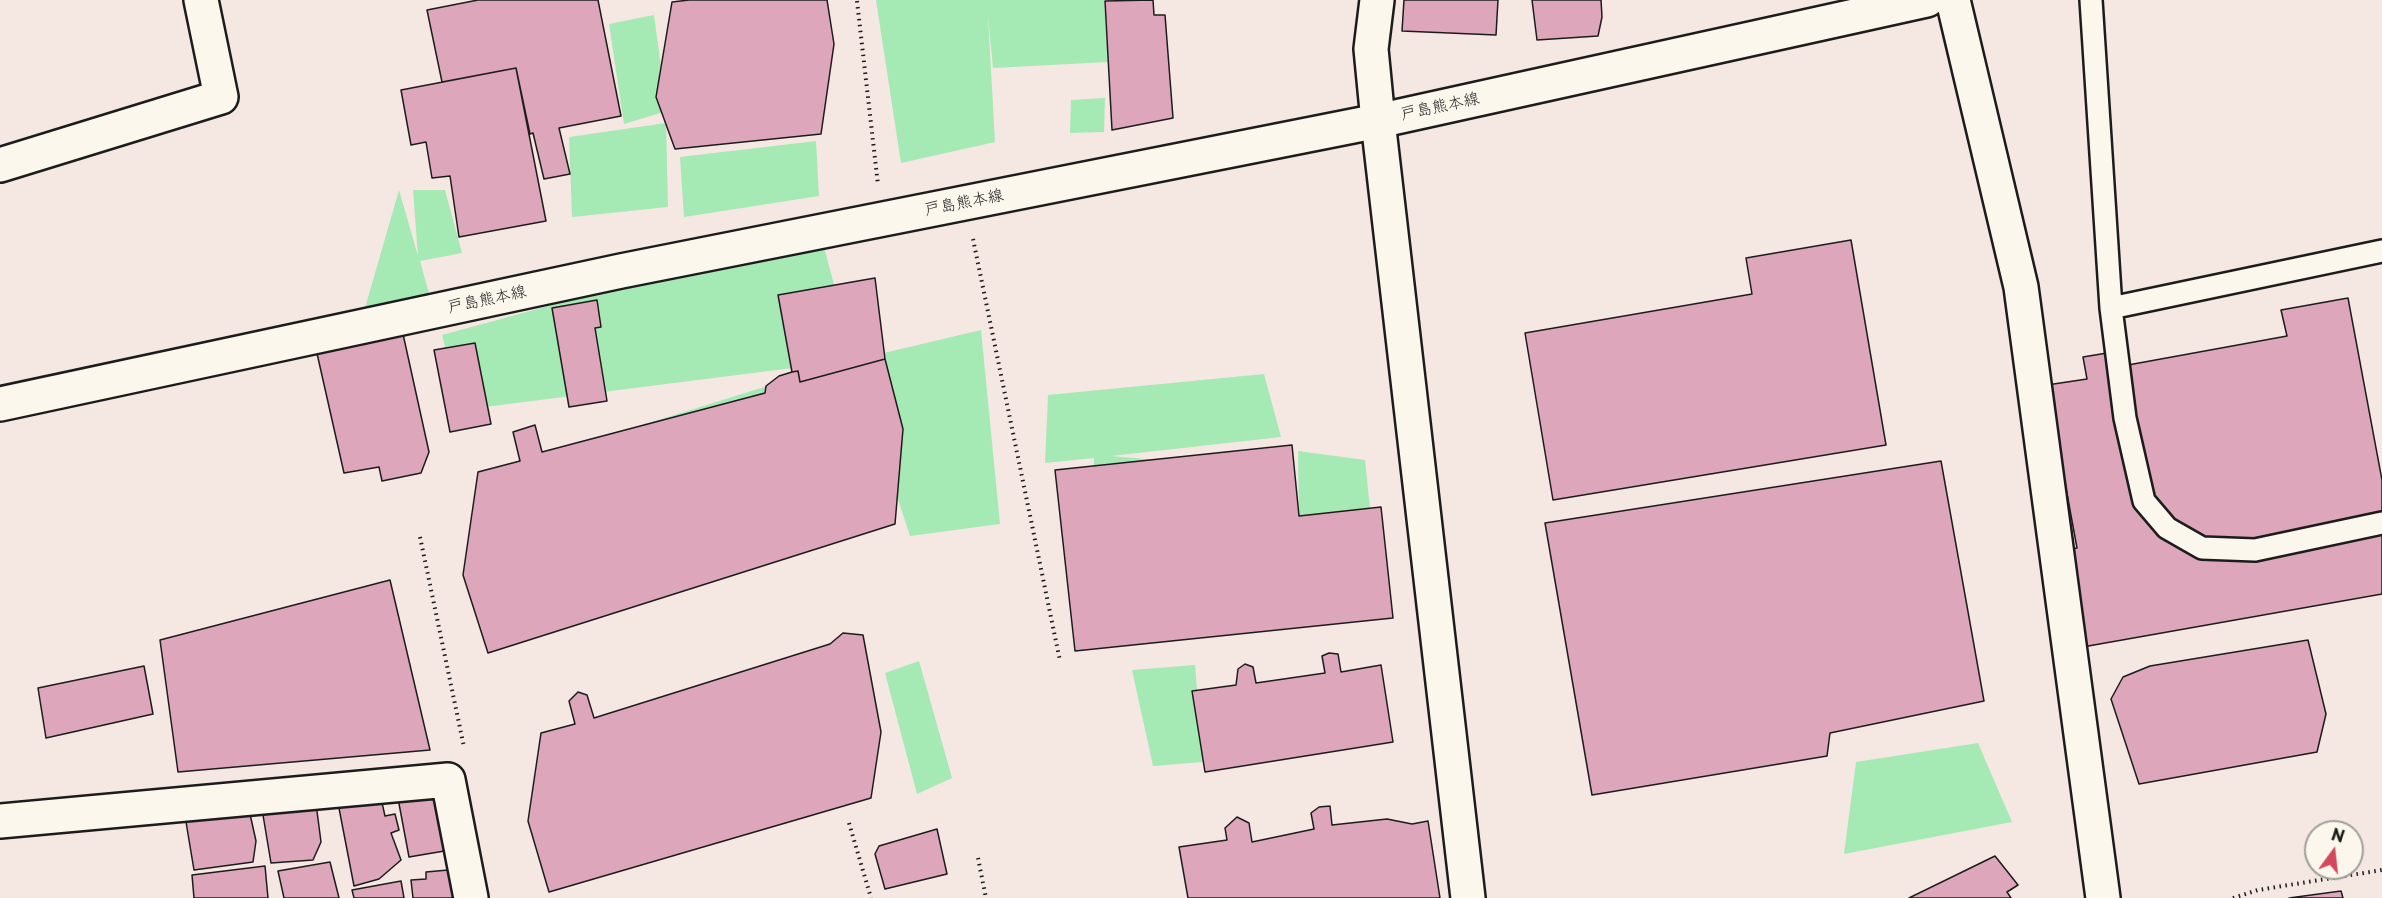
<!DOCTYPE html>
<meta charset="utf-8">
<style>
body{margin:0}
#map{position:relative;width:2382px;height:898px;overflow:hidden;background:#f5e7e2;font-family:"Playpen Sans",sans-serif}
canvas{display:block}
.north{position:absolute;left:2304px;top:820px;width:60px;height:60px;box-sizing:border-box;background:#fbf7ec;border:2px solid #a29f99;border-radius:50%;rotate:15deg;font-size:16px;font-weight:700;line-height:24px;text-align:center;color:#1c1c1c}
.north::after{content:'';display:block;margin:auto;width:21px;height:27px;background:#d1495b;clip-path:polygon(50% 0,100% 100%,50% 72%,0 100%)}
</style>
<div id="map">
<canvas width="2382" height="898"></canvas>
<div class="north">N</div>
</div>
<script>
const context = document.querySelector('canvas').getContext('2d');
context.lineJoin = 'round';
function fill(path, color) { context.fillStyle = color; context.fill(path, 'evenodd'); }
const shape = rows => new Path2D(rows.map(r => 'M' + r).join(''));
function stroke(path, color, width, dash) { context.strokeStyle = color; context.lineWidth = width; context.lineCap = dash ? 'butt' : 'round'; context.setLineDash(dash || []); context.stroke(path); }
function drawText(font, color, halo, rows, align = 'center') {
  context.font = font + ' "Playpen Sans","Klee One",sans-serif'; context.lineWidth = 6; context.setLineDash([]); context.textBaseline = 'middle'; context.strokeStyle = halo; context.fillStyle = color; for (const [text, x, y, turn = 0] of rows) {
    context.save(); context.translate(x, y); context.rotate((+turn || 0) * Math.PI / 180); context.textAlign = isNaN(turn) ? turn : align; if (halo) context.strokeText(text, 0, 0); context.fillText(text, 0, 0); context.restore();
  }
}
const green = shape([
 [876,0,1104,0,1108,62,993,68,988,16,995,142,901,163],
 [654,15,667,111,624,124,609,24],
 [1105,98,1104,132,1070,133,1071,100],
 [666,123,668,207,572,217,569,137],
 [816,141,819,196,684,217,680,157],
 [399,190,418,256,413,190,445,190,462,253,420,261,430,297,365,308],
 [820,232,854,360,981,330,1000,524,910,536,874,426,484,474,848,361,461,410,442,335],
 [1264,374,1281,437,1111,456,1262,469,1089,611,1094,458,1045,463,1048,395],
 [1298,451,1365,460,1370,508,1299,516],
 [919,661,952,778,917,794,885,673],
 [1195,665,1203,762,1153,766,1132,670],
 [1978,743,2012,822,1844,854,1856,762]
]);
const building = shape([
 [478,0,598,0,621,116,559,128,570,174,544,179,533,133,530,134,516,68,442,82,427,10,478,0],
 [689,0,827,0,834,44,821,134,675,149,656,97,672,2,689,0],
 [1153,0,1154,15,1165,15,1173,118,1112,130,1105,1,1153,0],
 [1404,0,1498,0,1496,35,1402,31,1404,0],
 [1532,0,1601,0,1602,17,1598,36,1537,40,1532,0],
 [516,68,546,221,459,237,450,176,432,178,426,142,411,145,401,90,516,68],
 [1851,240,1886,445,1553,500,1525,333,1752,294,1746,258,1851,240],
 [875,278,885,359,800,382,798,371,792,372,778,295,875,278],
 [2348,298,2382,480,2382,594,2077,648,2059,551,2077,548,2047,385,2087,379,2083,357,2125,350,2128,365,2287,336,2281,310,2348,298],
 [597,300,601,327,595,328,607,401,569,407,552,308,597,300],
 [403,334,429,452,421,473,382,481,379,467,344,473,316,349,403,334],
 [475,343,491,424,450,432,434,350,475,343],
 [885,359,903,429,895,524,488,653,463,575,478,472,520,461,513,432,535,425,542,452,765,393,766,386,779,376,792,372,798,371,800,382,885,359],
 [1292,445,1299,516,1381,507,1393,618,1075,651,1055,470,1292,445],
 [1941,461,1984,701,1830,733,1827,756,1592,795,1545,523,1941,461],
 [390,580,430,750,178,772,160,640,390,580],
 [843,633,863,635,881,732,871,798,549,892,528,821,541,733,575,724,569,701,578,692,587,695,594,718,830,644,843,633],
 [2308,640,2326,714,2317,752,2139,784,2111,699,2123,677,2150,666,2308,640],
 [1329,653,1338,654,1341,672,1381,665,1393,742,1205,772,1192,691,1236,685,1238,669,1245,664,1253,667,1256,683,1325,673,1322,656,1329,653],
 [144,666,153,714,46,738,38,688,144,666],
 [445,785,456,849,409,857,397,793,445,785],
 [380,794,385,816,395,814,399,830,391,833,401,860,379,879,354,886,338,803,380,794],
 [315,796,321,842,313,860,271,863,261,803,315,796],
 [248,805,256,841,253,862,194,870,184,810,248,805],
 [1330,806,1332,825,1387,819,1412,824,1428,821,1440,898,1188,898,1179,847,1227,840,1225,828,1237,817,1249,823,1252,842,1314,829,1311,813,1319,807,1330,806],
 [937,829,947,874,885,889,875,854,879,846,937,829],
 [1995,856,2018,885,2007,892,2011,898,1909,898,1995,856],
 [330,862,339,898,284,898,278,871,330,862],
 [265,866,268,898,194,898,192,875,265,866],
 [459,869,465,898,413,898,411,880,426,879,426,872,459,869],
 [401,881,404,898,354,898,352,890,401,881],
 [2341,891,2343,898,2289,898,2341,891]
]);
const path = shape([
 [857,1,878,185],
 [973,239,1060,661],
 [420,537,464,747],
 [849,823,871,898],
 [978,858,986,898],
 [2233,898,2258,890,2382,870]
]);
const service = shape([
 [2091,0,2111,308],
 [2382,251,2111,308,2125,418,2144,501,2167,528,2202,548,2255,550,2382,523]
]);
const minor = shape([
 [1377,0,1371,49,1378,121],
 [1953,0,2021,287,2103,898],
 [0,165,221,97,201,0],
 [0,821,448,780,471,898]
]);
const tertiary = shape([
 [1378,121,1468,898]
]);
const secondary = shape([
 [0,404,621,271,1378,121,1927,0]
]);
const streetNames = [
 ["戸島熊本線",1440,107,-12],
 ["戸島熊本線",964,203,-11],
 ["戸島熊本線",487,300,-12]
];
fill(green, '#a5eab5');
fill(building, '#dda6ba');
stroke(building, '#1c1c1c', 1.5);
stroke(service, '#1c1c1c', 26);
stroke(minor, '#1c1c1c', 38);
stroke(tertiary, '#1c1c1c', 38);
stroke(secondary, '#1c1c1c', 38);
stroke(path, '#1c1c1c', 4, [1.5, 4.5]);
stroke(service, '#fbf7ec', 21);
stroke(minor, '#fbf7ec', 33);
stroke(tertiary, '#fbf7ec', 33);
stroke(secondary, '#fbf7ec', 33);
drawText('16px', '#1c1c1c', '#fbf7ec', streetNames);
</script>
